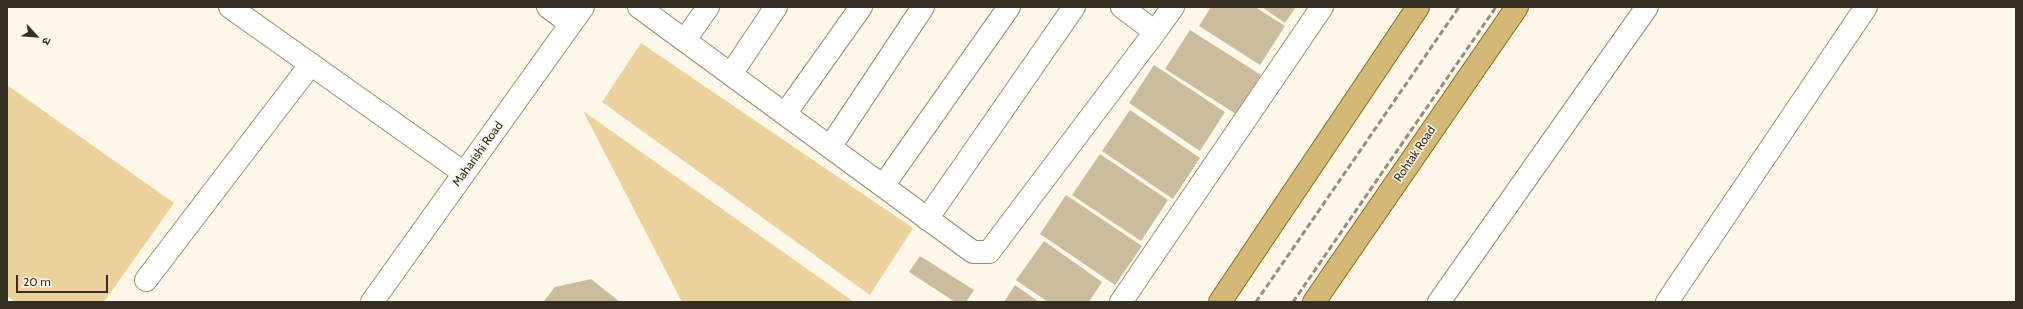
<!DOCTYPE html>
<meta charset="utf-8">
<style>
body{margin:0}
#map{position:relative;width:2023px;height:309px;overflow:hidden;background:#fdf7ea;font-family:Cabin,"Noto Sans Devanagari",sans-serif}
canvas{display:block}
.frame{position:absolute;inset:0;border:8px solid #352f22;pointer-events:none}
.north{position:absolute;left:16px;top:16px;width:40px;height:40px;-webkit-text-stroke:3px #fdf7ea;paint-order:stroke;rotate:116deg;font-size:11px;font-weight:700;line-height:16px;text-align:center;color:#352f22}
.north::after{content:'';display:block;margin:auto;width:14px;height:18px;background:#352f22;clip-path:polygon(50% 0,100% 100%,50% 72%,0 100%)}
.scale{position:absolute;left:16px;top:275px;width:92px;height:18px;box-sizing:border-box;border:2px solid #352f22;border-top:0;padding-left:5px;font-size:12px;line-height:14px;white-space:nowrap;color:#352f22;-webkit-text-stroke:3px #fdf7ea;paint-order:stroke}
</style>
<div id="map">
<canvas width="2023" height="309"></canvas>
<div class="frame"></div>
<div class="north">उ</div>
<div class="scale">20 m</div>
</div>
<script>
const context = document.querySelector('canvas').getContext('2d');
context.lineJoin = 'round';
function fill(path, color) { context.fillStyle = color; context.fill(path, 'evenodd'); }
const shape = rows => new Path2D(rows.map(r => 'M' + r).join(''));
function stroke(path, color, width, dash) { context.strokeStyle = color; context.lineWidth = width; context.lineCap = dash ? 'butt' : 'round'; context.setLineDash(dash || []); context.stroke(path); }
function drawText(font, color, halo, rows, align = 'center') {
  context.font = font + ' Cabin,sans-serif'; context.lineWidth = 3; context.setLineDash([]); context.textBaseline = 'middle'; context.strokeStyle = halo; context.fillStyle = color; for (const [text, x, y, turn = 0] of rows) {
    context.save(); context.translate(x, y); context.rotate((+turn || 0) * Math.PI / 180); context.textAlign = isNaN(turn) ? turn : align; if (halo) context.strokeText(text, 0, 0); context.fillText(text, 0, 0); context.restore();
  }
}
const green = shape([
 [641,43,913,228,870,295,602,102],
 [7,85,174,203,104,302,15,302,7,296],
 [583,111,854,302,682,302]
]);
const building = shape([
 [1211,7,1255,7,1285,26,1260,65,1199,26],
 [1262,7,1296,7,1285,23],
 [1190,30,1261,75,1236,114,1165,69],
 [1154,65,1225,112,1200,151,1129,103],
 [1130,110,1200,158,1173,199,1102,151],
 [1100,154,1168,200,1141,241,1072,195],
 [1066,195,1142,246,1115,285,1040,234],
 [1044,241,1102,282,1089,302,1048,302,1016,280],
 [920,256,974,290,966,302,955,302,909,272],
 [591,279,620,302,543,302,555,287],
 [1015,285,1039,302,1004,302]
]);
const minor = shape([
 [230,7,464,173],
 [548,7,571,24],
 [639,7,973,252,989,252,1155,32],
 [1122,7,1155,32,1173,7],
 [685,40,708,7],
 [731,74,776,7],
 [785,114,861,7],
 [830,147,923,7],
 [883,186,1009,7],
 [927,219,1074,7],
 [146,280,311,64],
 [372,302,583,7],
 [1121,302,1322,7],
 [1439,302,1647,7],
 [1667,302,1866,7]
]);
const major = shape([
 [1220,302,1418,7],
 [1314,302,1517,7]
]);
const rail = shape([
 [1256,302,1459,7],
 [1293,302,1496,7]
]);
const streetNames = [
 ["Maharishi Road",478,154,-54],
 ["Rohtak Road",1415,154,-56]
];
fill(green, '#ebd19b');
fill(building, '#cbbc9d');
stroke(minor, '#9b8d6f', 24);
stroke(major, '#886a1c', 24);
stroke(minor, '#fff', 22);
stroke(major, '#d3b975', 22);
stroke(rail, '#948e81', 3, [6, 3]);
drawText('12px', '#352f22', '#fdf7ea', streetNames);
</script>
